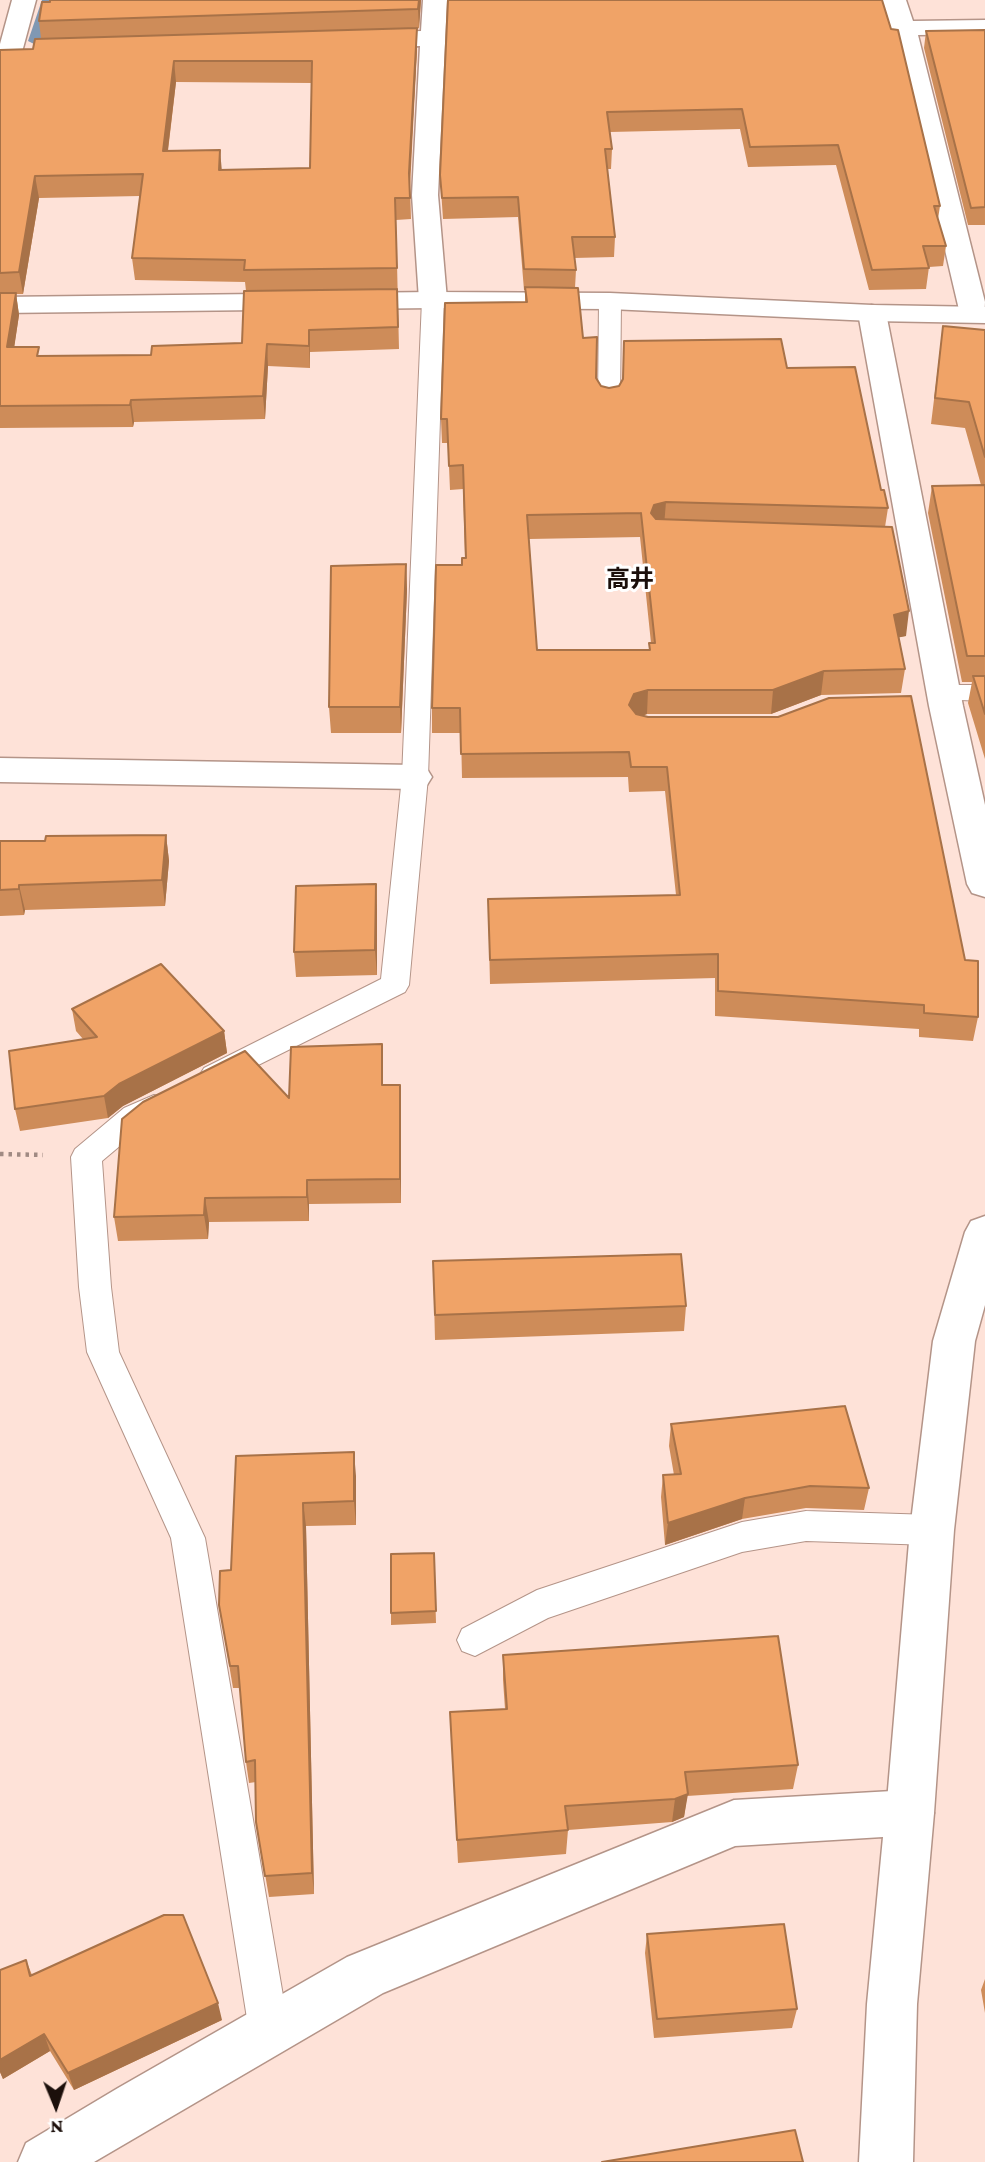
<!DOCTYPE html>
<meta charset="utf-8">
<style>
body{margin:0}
#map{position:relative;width:985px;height:2162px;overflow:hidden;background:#fee2d8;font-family:"Crimson Pro",serif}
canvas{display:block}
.north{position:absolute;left:21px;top:2071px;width:70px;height:70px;-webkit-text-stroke:5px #fff;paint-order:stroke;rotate:178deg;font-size:19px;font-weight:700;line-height:28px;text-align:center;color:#1b0f0b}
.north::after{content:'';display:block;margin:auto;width:24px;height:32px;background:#1b0f0b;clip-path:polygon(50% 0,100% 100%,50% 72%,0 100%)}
</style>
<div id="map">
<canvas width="985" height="2162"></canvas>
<div class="north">N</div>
</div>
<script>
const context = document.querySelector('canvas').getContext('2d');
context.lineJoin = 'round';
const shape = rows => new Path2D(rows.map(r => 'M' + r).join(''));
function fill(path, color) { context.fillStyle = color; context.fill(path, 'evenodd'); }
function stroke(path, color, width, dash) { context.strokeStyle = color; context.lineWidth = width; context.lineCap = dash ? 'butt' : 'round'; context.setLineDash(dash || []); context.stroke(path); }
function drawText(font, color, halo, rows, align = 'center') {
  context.font = font + ' "Crimson Pro","Noto Sans JP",serif'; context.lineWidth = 6; context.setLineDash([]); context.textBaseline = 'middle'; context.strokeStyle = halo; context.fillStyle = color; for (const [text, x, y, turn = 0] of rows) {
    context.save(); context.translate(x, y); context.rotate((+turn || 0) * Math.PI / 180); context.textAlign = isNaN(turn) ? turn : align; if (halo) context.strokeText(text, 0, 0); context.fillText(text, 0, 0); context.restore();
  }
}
const stream = shape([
 [42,0,52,0,40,41,34,44,28,41,42,0]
]);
const path = shape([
 [0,1154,43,1155]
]);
const lane = shape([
 [433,294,441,295,444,300,428,777,409,985,405,992,214,1087,204,1084,199,1076,204,1068,381,979,402,777,422,300,425,295,433,294],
 [610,295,618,296,621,301,620,402,617,407,609,409,601,407,598,402,599,301,602,296,610,295],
 [944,685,985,685,985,701,935,699,931,693,935,687,944,685],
 [154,1095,165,1098,169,1106,165,1114,146,1124,102,1161,111,1287,119,1352,205,1538,289,2031,283,2045,269,2051,255,2045,249,2031,171,1538,87,1352,79,1287,71,1157,75,1149,124,1108,154,1095],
 [806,1511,932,1515,944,1519,949,1530,944,1541,932,1545,806,1541,742,1552,548,1618,475,1656,462,1651,457,1640,462,1629,537,1590,742,1522,806,1511]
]);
const street = shape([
 [12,0,36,0,22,52,19,57,10,59,0,55,0,44,12,0],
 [423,0,447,0,438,195,447,300,443,306,433,308,423,306,419,300,412,195,420,46,366,47,357,45,354,40,357,35,366,33,421,31,423,0],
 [882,0,906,0,913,21,985,20,985,34,918,35,985,302,984,320,974,322,964,320,960,314,898,49,882,0],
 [872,305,882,307,886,313,963,706,985,805,985,897,972,893,967,884,929,706,858,313,862,307,872,305],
 [0,758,415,765,427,769,432,777,427,785,415,789,0,782,0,758],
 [910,1790,927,1797,934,1813,917,2004,913,2162,859,2162,867,2004,883,1837,735,1846,383,1993,94,2162,18,2162,26,2143,118,2088,347,1957,734,1800,910,1790]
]);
const secondary = shape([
 [433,292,610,293,872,305,985,307,985,323,872,321,610,309,433,308,0,313,0,297,433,292],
 [985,1216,985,1305,975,1341,954,1530,934,1813,927,1829,910,1836,893,1829,886,1813,910,1530,933,1341,965,1232,971,1221,985,1216]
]);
const wall = shape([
 [421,0,419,28,417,29,417,49,410,188,411,219,396,220,399,349,310,352,310,368,268,366,265,419,134,422,133,427,0,428,0,50,33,49,41,39,39,21],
 [176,82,312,83,310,168,222,170,168,151],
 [140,196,132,258,135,280,245,282,246,291,242,343,151,355,40,356,14,347,19,315,16,294,23,294,39,198],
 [882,0,940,206,938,219,946,246,943,266,929,267,926,289,869,290,836,165,748,167,740,129,610,132,612,149,611,169,607,169,615,237,614,257,574,258,576,270,575,288,583,338,596,378,601,386,609,388,619,386,623,380,624,341,787,368,881,490,888,508,885,527,906,636,899,637,905,669,901,693,821,695,771,714,647,714,642,716,965,960,978,1017,973,1041,919,1037,919,1029,715,1016,715,978,490,984,488,899,676,895,665,791,629,792,628,777,462,778,461,733,432,733,432,708,462,565,465,558,463,489,450,490,448,443,442,443,441,419,525,302,525,290,524,290,518,217,443,219,440,175],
 [640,537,651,643,649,643,649,650,537,650,529,539],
 [985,30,985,225,968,225,924,48,926,31],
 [943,326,985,330,985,759,968,703,972,682,962,682,928,513,932,486,981,485,965,428,931,424],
 [406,564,407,590,401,733,331,733,329,707],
 [166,835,169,861,165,906,25,910,24,915,0,916,0,841,45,841],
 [376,884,377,910,377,975,296,977,294,952],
 [72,1009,224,1031,227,1053,123,1106,108,1118,20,1131,15,1109,83,1039,76,1031],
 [382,1044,383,1085,401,1109,401,1203,309,1204,309,1221,209,1222,208,1239,118,1241,114,1217,289,1098],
 [433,1261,686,1306,684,1331,435,1340],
 [671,1424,869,1488,864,1510,806,1508,742,1519,665,1545,661,1497,663,1475,674,1475,669,1446],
 [236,1456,356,1476,356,1525,306,1526,314,1894,269,1897,256,1822,256,1782,249,1783,246,1762,240,1688,233,1688,219,1605,231,1570],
 [434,1553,436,1623,391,1625,391,1613],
 [503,1655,798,1765,793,1789,687,1796,684,1817,672,1822,568,1830,566,1854,458,1863,450,1712,505,1709,503,1680],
 [647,1934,797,2009,792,2028,654,2038,645,1953],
 [26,1960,32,1975,222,2020,74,2090,50,2051,3,2079,0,2072,0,1970],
 [985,1979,985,2013,981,1990]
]);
const shadedWall = shape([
 [419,0,421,0,419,28,418,9],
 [417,28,417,49,409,195,409,173],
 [174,61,176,82,165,173,163,151],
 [220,150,222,172,219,170],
 [35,176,39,198,23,294,19,272],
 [16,293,19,315,11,369,7,347],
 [309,330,310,352,310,368,309,346],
 [267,344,268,366,265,419,263,396],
 [131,400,134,422,133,427,130,405],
 [666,502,664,526,653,530,651,513,654,505],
 [406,564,407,590,401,733,400,707],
 [909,611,906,636,891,639,894,615],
 [824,671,821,695,771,714,773,690],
 [648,690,647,714,633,719,629,705,634,694],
 [166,835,169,861,165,906,162,880],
 [376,884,377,910,377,975,375,950],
 [19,885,25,910,24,915,19,889],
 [224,1031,227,1053,123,1106,108,1118,104,1096,119,1084],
 [400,1085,401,1109,401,1203,400,1179],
 [307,1180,309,1204,309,1221,307,1197],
 [205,1198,209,1222,208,1239,204,1215],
 [354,1452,356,1476,356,1525,354,1501],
 [745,1498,742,1519,665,1545,668,1523],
 [303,1503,306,1526,314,1894,312,1873],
 [688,1794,684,1817,672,1822,675,1799],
 [218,2003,222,2020,74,2090,68,2073],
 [44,2034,50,2051,3,2079,0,2072,0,2060]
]);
const building = shape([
 [50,0,419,0,418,9,39,21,42,2,50,2,50,0],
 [448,0,882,0,891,29,898,30,940,206,934,206,946,246,923,246,929,268,872,270,838,145,750,147,742,109,607,112,612,149,605,149,615,237,572,237,576,270,524,269,518,197,442,198,440,175,448,0],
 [417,28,409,173,410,198,395,198,397,268,244,270,245,260,132,258,143,174,35,176,19,272,0,273,0,50,33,49,35,39,417,28],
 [174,61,312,61,310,168,219,170,220,150,163,151,174,61],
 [985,30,985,207,971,208,926,31,985,30],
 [525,287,578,288,583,338,597,337,596,378,601,386,609,388,619,386,623,379,624,341,781,339,787,368,855,367,881,490,884,490,888,508,666,502,654,505,651,513,656,519,892,527,909,611,894,615,905,669,824,671,773,690,648,690,634,694,629,705,636,714,648,717,778,717,829,698,911,696,965,960,978,961,978,1017,924,1013,924,1005,718,991,718,954,490,960,488,899,680,895,667,767,631,767,629,752,461,754,460,708,432,708,436,565,462,565,462,558,466,558,463,465,449,466,447,419,441,419,445,303,527,302,525,287],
 [641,513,655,643,649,643,650,650,537,650,527,515,641,513],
 [397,289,398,327,309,330,309,346,267,344,263,396,131,400,130,405,0,406,0,293,16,293,7,347,39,347,37,356,151,355,152,346,242,343,244,291,397,289],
 [943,326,985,330,985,457,969,402,935,398,943,326],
 [985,485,985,656,967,656,932,486,985,485],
 [406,564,400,707,329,707,331,566,406,564],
 [973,676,985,676,985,714,973,676],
 [166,835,162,880,19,885,19,889,0,890,0,841,45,841,46,836,166,835],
 [376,884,375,950,294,952,296,886,376,884],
 [161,964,224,1031,119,1084,104,1096,15,1109,9,1051,97,1037,72,1009,161,964],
 [382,1044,382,1085,400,1085,400,1179,307,1180,307,1197,205,1198,204,1215,114,1217,122,1119,143,1102,245,1051,289,1098,291,1047,382,1044],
 [681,1254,686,1306,435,1315,433,1261,681,1254],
 [845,1406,869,1488,810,1486,745,1498,668,1523,663,1475,681,1474,671,1424,845,1406],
 [354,1452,354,1501,303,1503,312,1873,265,1876,256,1822,255,1760,246,1762,238,1666,230,1666,219,1605,220,1571,231,1570,236,1456,354,1452],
 [434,1553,436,1611,391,1613,391,1554,434,1553],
 [778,1636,798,1765,685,1772,688,1794,675,1799,565,1806,568,1830,457,1840,450,1712,507,1709,503,1655,778,1636],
 [164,1915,183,1915,218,2003,68,2073,44,2034,0,2060,0,1970,26,1960,30,1976,164,1915],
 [784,1924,797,2009,657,2019,647,1934,784,1924],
 [795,2130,803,2162,602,2162,795,2130]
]);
const neighbourhoodNames = [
 ["高井",630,580]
];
fill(stream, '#8098b3');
stroke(lane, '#b49488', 2);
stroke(street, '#b49488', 3);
stroke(secondary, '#b49488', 3);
stroke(path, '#a08a83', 4.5, [3.5, 5]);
fill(lane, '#fff');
fill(street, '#fff');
fill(secondary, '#fff');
fill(wall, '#ce8c59');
fill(shadedWall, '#a87248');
fill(building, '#f0a367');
stroke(building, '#a87248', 2);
drawText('bold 24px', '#1b0f0b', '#fff', neighbourhoodNames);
</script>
